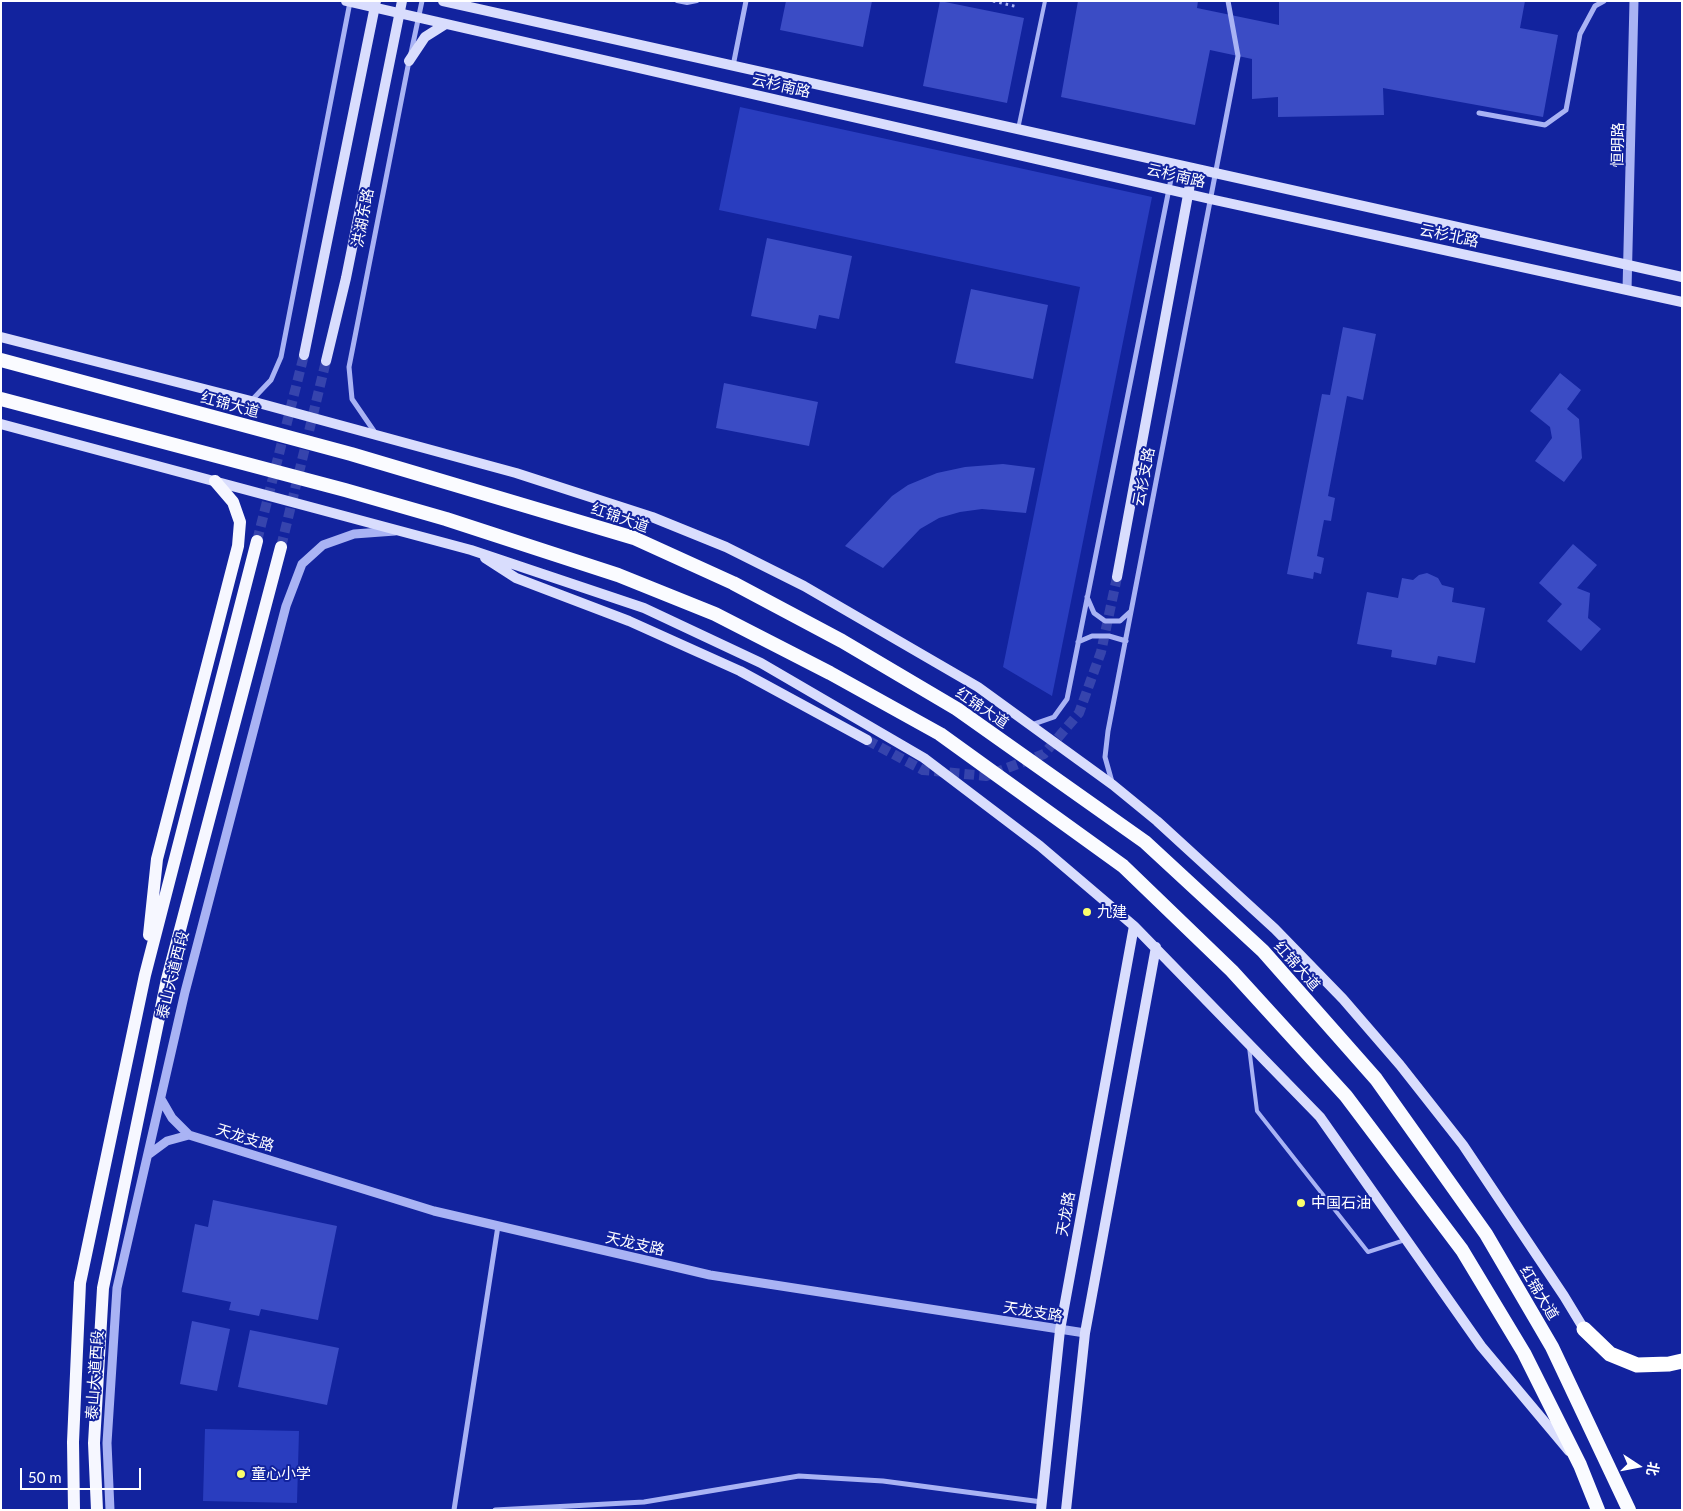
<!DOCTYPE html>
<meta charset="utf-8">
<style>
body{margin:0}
#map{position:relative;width:1683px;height:1511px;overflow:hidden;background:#12239e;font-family:Lato,"Noto Sans SC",sans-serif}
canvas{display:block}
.frame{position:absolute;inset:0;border:2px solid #fff;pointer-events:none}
.north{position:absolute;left:1613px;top:1441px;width:50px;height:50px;-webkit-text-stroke:4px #12239e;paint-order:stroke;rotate:101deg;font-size:14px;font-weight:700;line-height:20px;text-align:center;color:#fff}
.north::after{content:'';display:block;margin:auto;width:18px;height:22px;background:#fff;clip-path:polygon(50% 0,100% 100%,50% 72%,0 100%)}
.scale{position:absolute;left:20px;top:1468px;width:121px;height:22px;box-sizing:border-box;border:2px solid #fff;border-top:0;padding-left:6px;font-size:15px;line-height:18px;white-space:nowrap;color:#fff;-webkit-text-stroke:4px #12239e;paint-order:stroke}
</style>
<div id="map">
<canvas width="1683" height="1511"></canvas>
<div class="frame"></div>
<div class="north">北</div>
<div class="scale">50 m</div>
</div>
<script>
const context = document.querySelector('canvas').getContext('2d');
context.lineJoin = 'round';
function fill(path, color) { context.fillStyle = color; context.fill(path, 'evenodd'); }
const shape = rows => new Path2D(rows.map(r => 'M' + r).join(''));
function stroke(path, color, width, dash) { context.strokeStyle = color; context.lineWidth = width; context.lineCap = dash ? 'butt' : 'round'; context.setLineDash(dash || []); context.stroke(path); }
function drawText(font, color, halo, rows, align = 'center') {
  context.font = font + ' Lato,"Noto Sans SC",sans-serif'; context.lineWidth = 4; context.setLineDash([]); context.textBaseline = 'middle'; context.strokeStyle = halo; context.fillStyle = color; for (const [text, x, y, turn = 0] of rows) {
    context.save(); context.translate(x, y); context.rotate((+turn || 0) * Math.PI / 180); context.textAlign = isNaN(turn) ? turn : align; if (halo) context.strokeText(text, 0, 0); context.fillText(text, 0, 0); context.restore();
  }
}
const green = shape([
 [740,107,1152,197,1052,696,1003,667,1080,287,719,210],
 [205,1429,299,1431,297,1503,203,1501]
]);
const building = shape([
 [786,1,872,1,863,47,780,30],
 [940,1,1024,18,1007,103,923,86],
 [1078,1,1198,1,1197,8,1279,25,1279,1,1525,1,1520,28,1558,35,1543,117,1383,88,1384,115,1278,117,1278,97,1252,99,1252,59,1210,50,1195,125,1061,97],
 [767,238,852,256,839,319,819,315,816,329,751,316],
 [971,289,1048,305,1033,379,955,363],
 [1343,327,1376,334,1363,400,1347,396,1328,496,1335,498,1331,521,1324,520,1317,556,1324,558,1321,574,1314,572,1313,579,1287,574,1322,394,1330,395],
 [1560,373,1581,390,1567,409,1579,419,1582,458,1564,482,1535,461,1552,438,1550,427,1530,411],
 [724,383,818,402,809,446,716,428],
 [1003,464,1035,468,1026,513,982,509,960,512,939,518,920,529,883,568,845,546,892,496,908,485,937,473,965,467],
 [1573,544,1597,565,1577,588,1590,593,1588,618,1601,629,1581,651,1547,621,1562,604,1539,583],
 [1427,573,1438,578,1442,585,1454,588,1452,602,1485,608,1475,663,1438,656,1436,665,1391,657,1392,650,1357,644,1367,592,1398,598,1402,578,1413,580,1419,575],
 [213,1200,337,1226,318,1320,261,1309,259,1316,229,1310,231,1302,182,1292,195,1224,208,1227],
 [192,1321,230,1329,217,1391,180,1384],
 [250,1330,339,1348,327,1405,238,1387]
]);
const secondaryTunnel = shape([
 [257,541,304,355],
 [281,547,326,361],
 [867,740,923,770,986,776,1044,754,1079,713,1101,652,1117,577]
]);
const path = shape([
 [993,1,1018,7]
]);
const service = shape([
 [677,1,687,3,697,1],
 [1018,129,1045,1],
 [1249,1047,1257,1111,1368,1252,1405,1240]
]);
const minor = shape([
 [411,53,422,1],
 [733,66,746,1],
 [1479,113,1545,125,1566,110,1580,34,1595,6,1604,1],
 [251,401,271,380,281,357,350,2],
 [376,434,352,399,349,367,409,61],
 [1087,597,1094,613,1105,621,1120,621,1131,611],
 [1078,642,1092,636,1109,636,1126,641],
 [1031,725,1054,717,1067,699,1174,164],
 [1112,782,1105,757,1108,731,1238,56,1228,1],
 [454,1510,498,1226],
 [495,1510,644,1502,799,1476,883,1481,1042,1502]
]);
const tertiary = shape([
 [1627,290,1634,1],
 [161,1099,172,1118,189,1135,434,1211,710,1275,1085,1333],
 [148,1155,167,1141,189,1135],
 [110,1510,107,1443,117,1288,185,992,286,606,302,564,323,545,354,534,395,531]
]);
const secondary = shape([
 [346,1,1210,199,1682,302],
 [443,1,1682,277],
 [409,61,425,37,444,25],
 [1,337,251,401,516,473,652,517,726,547,804,586,978,687,1113,785,1157,821,1275,929,1343,999,1400,1065,1463,1145,1564,1296,1584,1329],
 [304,355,376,1],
 [326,361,346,278,402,1],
 [1,424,471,550,644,608,761,663,924,758,1040,846,1134,926,1320,1117,1481,1346,1569,1451],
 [485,558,516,578,629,621,740,671,867,740],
 [1117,577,1193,168],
 [1041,1510,1060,1330,1134,926],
 [1066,1510,1085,1333,1156,947]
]);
const primary = shape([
 [149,935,157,859,238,546,240,522,233,502,215,481],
 [74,1510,73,1442,80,1283,145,975,257,541],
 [97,1510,94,1443,103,1288,167,979,281,547]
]);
const trunk = shape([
 [1,360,351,454,634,538,733,583,842,641,957,709,1145,842,1263,951,1376,1079,1486,1234,1552,1347,1629,1510],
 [1,399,345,490,446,519,618,575,715,614,830,673,940,734,1123,866,1232,971,1346,1096,1462,1250,1524,1353,1580,1465,1598,1510]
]);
const motorway = shape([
 [1584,1329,1610,1354,1637,1365,1669,1364,1682,1361]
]);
const markers = [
 [1087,912,5,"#fbff6c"],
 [1301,1203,5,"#fbff6c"],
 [241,1474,5,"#fbff6c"]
];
const streetNames = [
 ["云杉南路",781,86,13],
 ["恒明路",1618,145,-89],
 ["云杉南路",1176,176,13],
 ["洪湖东路",363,218,-79],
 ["云杉北路",1449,236,12],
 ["红锦大道",230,405,15],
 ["云杉支路",1144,477,-79],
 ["红锦大道",620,518,19],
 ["红锦大道",982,708,34],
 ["红锦大道",1297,966,48],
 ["泰山大道西段",173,975,-76],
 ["天龙支路",245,1138,17],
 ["天龙路",1066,1214,-80],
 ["天龙支路",635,1244,13],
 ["红锦大道",1539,1293,59],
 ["天龙支路",1033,1312,9],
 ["泰山大道西段",95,1375,-86]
];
const poiNames = [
 ["九建",1097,912],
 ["中国石油",1311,1203],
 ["童心小学",251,1474]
];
fill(green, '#293dbf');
fill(building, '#3b4cc5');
stroke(secondaryTunnel, '#3644ad', 10, [10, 5]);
stroke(path, '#a9b3f4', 3, [2.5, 4]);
stroke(service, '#a9b3f4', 4);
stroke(minor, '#a9b3f4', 5);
stroke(tertiary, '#a9b3f4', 9);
stroke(secondary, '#d9ddfd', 10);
stroke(primary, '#f6f7ff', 12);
stroke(trunk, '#fafbff', 14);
stroke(motorway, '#fff', 15);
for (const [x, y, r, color] of markers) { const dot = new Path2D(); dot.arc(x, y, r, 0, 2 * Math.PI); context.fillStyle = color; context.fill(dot); stroke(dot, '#12239e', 2); }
drawText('15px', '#fff', '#12239e', streetNames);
drawText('15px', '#fff', '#12239e', poiNames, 'left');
</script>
